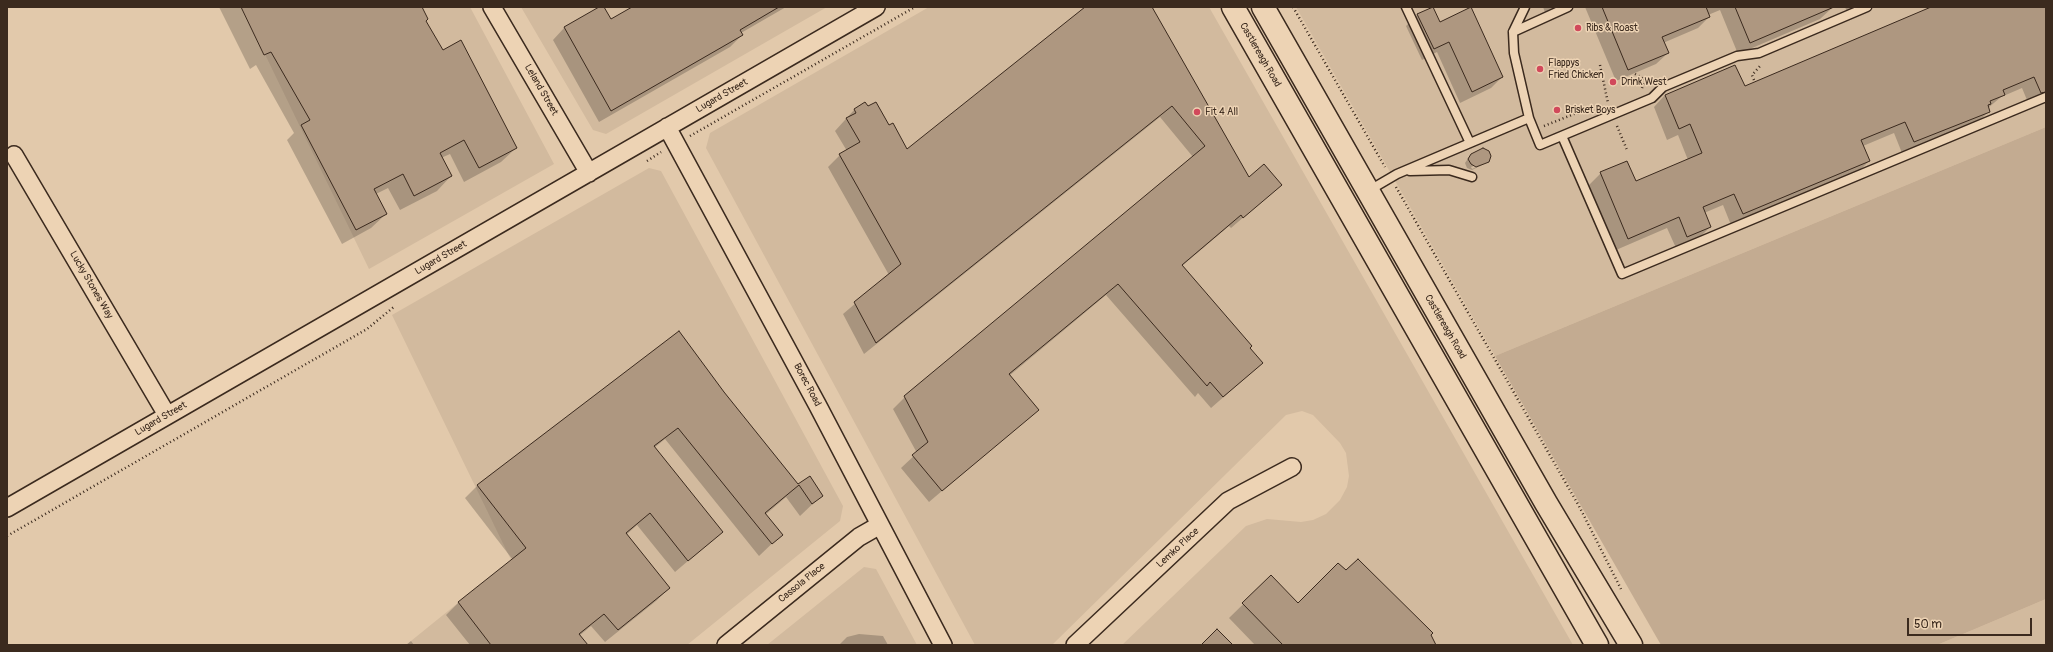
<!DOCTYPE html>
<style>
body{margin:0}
#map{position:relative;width:2053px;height:652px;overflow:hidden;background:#e2c9ab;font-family:Pangolin,sans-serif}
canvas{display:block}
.frame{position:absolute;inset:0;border:8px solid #3b2a1e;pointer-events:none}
.scale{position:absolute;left:1907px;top:618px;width:125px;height:18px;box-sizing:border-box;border:2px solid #3b2a1e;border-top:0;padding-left:5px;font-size:12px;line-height:14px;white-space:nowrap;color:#3b2a1e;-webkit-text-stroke:3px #edd3b4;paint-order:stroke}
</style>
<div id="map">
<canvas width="2053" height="652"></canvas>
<div class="frame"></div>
<div class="scale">50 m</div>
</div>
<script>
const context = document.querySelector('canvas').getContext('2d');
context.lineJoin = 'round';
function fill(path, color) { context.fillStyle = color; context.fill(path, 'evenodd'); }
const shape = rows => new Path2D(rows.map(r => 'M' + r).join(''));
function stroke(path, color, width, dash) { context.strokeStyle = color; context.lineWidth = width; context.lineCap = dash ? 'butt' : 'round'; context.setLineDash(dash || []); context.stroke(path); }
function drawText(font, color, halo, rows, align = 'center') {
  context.font = font + ' Pangolin,sans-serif'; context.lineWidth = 3; context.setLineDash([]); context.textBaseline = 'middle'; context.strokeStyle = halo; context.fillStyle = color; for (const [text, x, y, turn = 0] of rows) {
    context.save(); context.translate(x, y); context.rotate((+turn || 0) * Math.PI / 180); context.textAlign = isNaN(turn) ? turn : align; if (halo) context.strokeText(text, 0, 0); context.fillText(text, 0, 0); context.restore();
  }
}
const built = shape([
 [242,7,470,7,554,164,369,269],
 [521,7,827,7,606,134,593,130],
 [929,7,1209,7,1573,645,1122,645,1246,526,1267,519,1301,522,1313,520,1326,514,1340,500,1347,487,1349,476,1346,453,1340,443,1313,415,1302,411,1286,415,1052,645,975,645,706,148,710,133],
 [1296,7,2046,7,2046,127,1495,356],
 [649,168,661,171,843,506,840,521,687,645,406,645,511,560,392,315],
 [864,567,876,569,917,645,767,645],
 [2046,599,2046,645,1937,645]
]);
const green = shape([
 [2046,127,2046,599,1937,645,1661,645,1495,356]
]);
const shadow = shape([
 [219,7,420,7,425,21,442,51,516,148,501,162,464,182,450,154,441,158,451,176,437,191,400,210,388,188,376,194,386,214,371,228,342,244,287,140,294,133,256,65,250,69],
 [602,7,610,20,634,7,786,7,741,33,742,35,730,47,599,122,553,40,564,28],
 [1087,7,1151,7,1248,178,1281,185,1231,228,1229,226,1182,266,1249,348,1250,374,1211,408,1198,393,1195,397,1106,295,1009,376,1037,410,929,502,901,468,917,453,893,409,905,397,1193,157,1160,117,864,354,843,314,889,275,828,167,840,155,847,151,835,131,854,110,889,127,907,150],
 [1543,7,1565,7,1546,15],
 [1585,7,1832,7,1832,8,1820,19,1738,54,1720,10,1708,15,1709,17,1698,28,1663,43,1668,53,1656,64,1616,81],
 [1845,7,1860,7,1847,12],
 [1934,7,2046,7,2046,92,2027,100,2022,88,2001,97,1988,108,1989,111,1977,123,1902,153,1894,133,1863,146,1869,161,1857,173,1731,225,1723,205,1704,213,1710,227,1698,239,1676,248,1667,228,1616,250,1589,185,1601,173,1636,182,1688,160,1678,135,1667,140,1654,107,1665,95,1744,88],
 [1418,14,1439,23,1502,77,1491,88,1460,103,1437,52,1422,60,1406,26],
 [1471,154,1487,161,1471,167,1472,169,1484,164,1472,170,1467,168,1465,163],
 [679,332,724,393,798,485,810,477,822,495,800,516,786,497,765,515,781,535,759,556,665,439,654,448,722,532,675,572,637,525,626,535,669,588,656,601,605,642,591,626,579,636,587,645,470,645,446,615,458,603,513,560,465,498,477,486],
 [1271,577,1298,604,1429,635,1435,645,1255,645,1229,618],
 [859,634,883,636,888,645,839,645,847,637],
 [411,641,414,645,406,645]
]);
const building = shape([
 [241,7,422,7,428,19,426,21,443,50,461,40,517,148,479,168,464,140,440,153,452,176,414,196,403,174,374,189,387,214,356,230,301,125,310,120,271,52,264,55,241,7],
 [599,7,604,7,611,19,632,7,779,7,740,30,743,35,611,111,564,27,599,7],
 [1085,7,1152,7,1249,177,1264,164,1282,185,1243,218,1241,215,1182,265,1252,346,1250,348,1263,363,1223,397,1210,382,1207,386,1118,284,1009,374,1039,410,942,491,912,455,928,442,904,396,1205,146,1172,106,876,343,854,302,901,264,839,154,860,142,846,118,856,113,854,109,865,102,868,106,876,102,889,125,893,123,907,149,1085,7],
 [1433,7,1440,22,1471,7,1503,77,1472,92,1449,42,1434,49,1417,14,1433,7],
 [1602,7,1706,7,1710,17,1662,37,1669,53,1628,70,1602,7],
 [1735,7,1834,7,1750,43,1735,7],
 [1931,7,2046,7,2046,92,2041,93,2034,77,2003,90,2005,95,1990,101,1991,104,1988,105,1990,112,1914,142,1905,122,1861,140,1870,161,1743,214,1734,194,1703,207,1711,227,1687,237,1679,217,1628,239,1600,172,1627,161,1636,181,1702,153,1690,124,1679,129,1665,95,1735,65,1745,86,1931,7],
 [1483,148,1489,151,1491,156,1489,162,1476,167,1471,164,1468,159,1471,154,1483,148],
 [679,331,724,392,798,484,810,476,823,496,812,504,799,485,765,513,783,535,772,544,678,428,654,446,723,532,688,561,650,513,626,533,670,588,618,630,604,614,579,634,588,645,491,645,458,602,526,548,477,485,679,331],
 [1358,559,1433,633,1431,635,1436,645,1283,645,1242,603,1271,575,1298,603,1338,563,1346,570,1358,559],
 [1217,629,1233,645,1201,645,1217,629]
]);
const path = shape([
 [1293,7,1385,167],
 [1600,65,1608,103],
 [1635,74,1650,82],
 [1754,80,1752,75,1760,66],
 [1642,88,1645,79],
 [1544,126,1574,114,1583,112],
 [1617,126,1627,150],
 [690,136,915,7],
 [647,161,661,152],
 [1396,187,1579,506,1621,589],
 [7,536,367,329,395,306]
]);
const service = shape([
 [1406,7,1470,143],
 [1513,32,1568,7],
 [1529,118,1540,145,1652,98,1663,87,1737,56,1759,53,1867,7],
 [1562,136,1622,274,2046,97],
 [1410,171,1449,170,1472,177],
 [1368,191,1397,174,1529,118,1514,53,1513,32,1525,7]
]);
const minor = shape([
 [492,7,589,173],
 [667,127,818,406,943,645],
 [14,155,167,415],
 [7,508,876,7],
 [726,645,859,537,880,525],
 [1075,645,1228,501,1292,467]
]);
const primary = shape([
 [1233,7,1597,645],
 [1263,7,1546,503,1631,645]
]);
const markers = [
 [1578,28,4,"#d1495b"],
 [1540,69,4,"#d1495b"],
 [1613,82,4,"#d1495b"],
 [1557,110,4,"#d1495b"],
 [1197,112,4,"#d1495b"]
];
const poiNames = [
 ["Ribs & Roast",1586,28],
 ["Flappys",1548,63],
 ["Fried Chicken",1548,75],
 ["Drink West",1621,82],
 ["Brisket Boys",1565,110],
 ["Fit 4 All",1205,112]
];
const streetNames = [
 ["Castlereagh Road",1260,55,60],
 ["Leland Street",541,90,60],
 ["Lugard Street",722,96,-30],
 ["Lugard Street",441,258,-30],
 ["Lucky Stones Way",91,285,60],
 ["Castlereagh Road",1445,327,60],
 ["Borec Road",807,385,62],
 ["Lugard Street",161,419,-30],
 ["Lemko Place",1178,548,-43],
 ["Cassola Place",802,583,-39]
];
fill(built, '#d2ba9e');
fill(green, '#c3ab91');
fill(shadow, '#0003');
fill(building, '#ae9780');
stroke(building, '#3b2a1e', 1);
stroke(service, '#3b2a1e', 11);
stroke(minor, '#3b2a1e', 20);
stroke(primary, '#3b2a1e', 25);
stroke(path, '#3b2a1e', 2.5, [1, 3]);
stroke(service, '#edd3b4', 8);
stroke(minor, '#edd3b4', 17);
stroke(primary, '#edd3b4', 22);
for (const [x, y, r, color] of markers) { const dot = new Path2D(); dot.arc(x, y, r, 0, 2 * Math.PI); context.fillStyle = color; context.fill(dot); stroke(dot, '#edd3b4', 1.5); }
drawText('10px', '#3b2a1e', '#edd3b4', poiNames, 'left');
drawText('10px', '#3b2a1e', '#edd3b4', streetNames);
</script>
